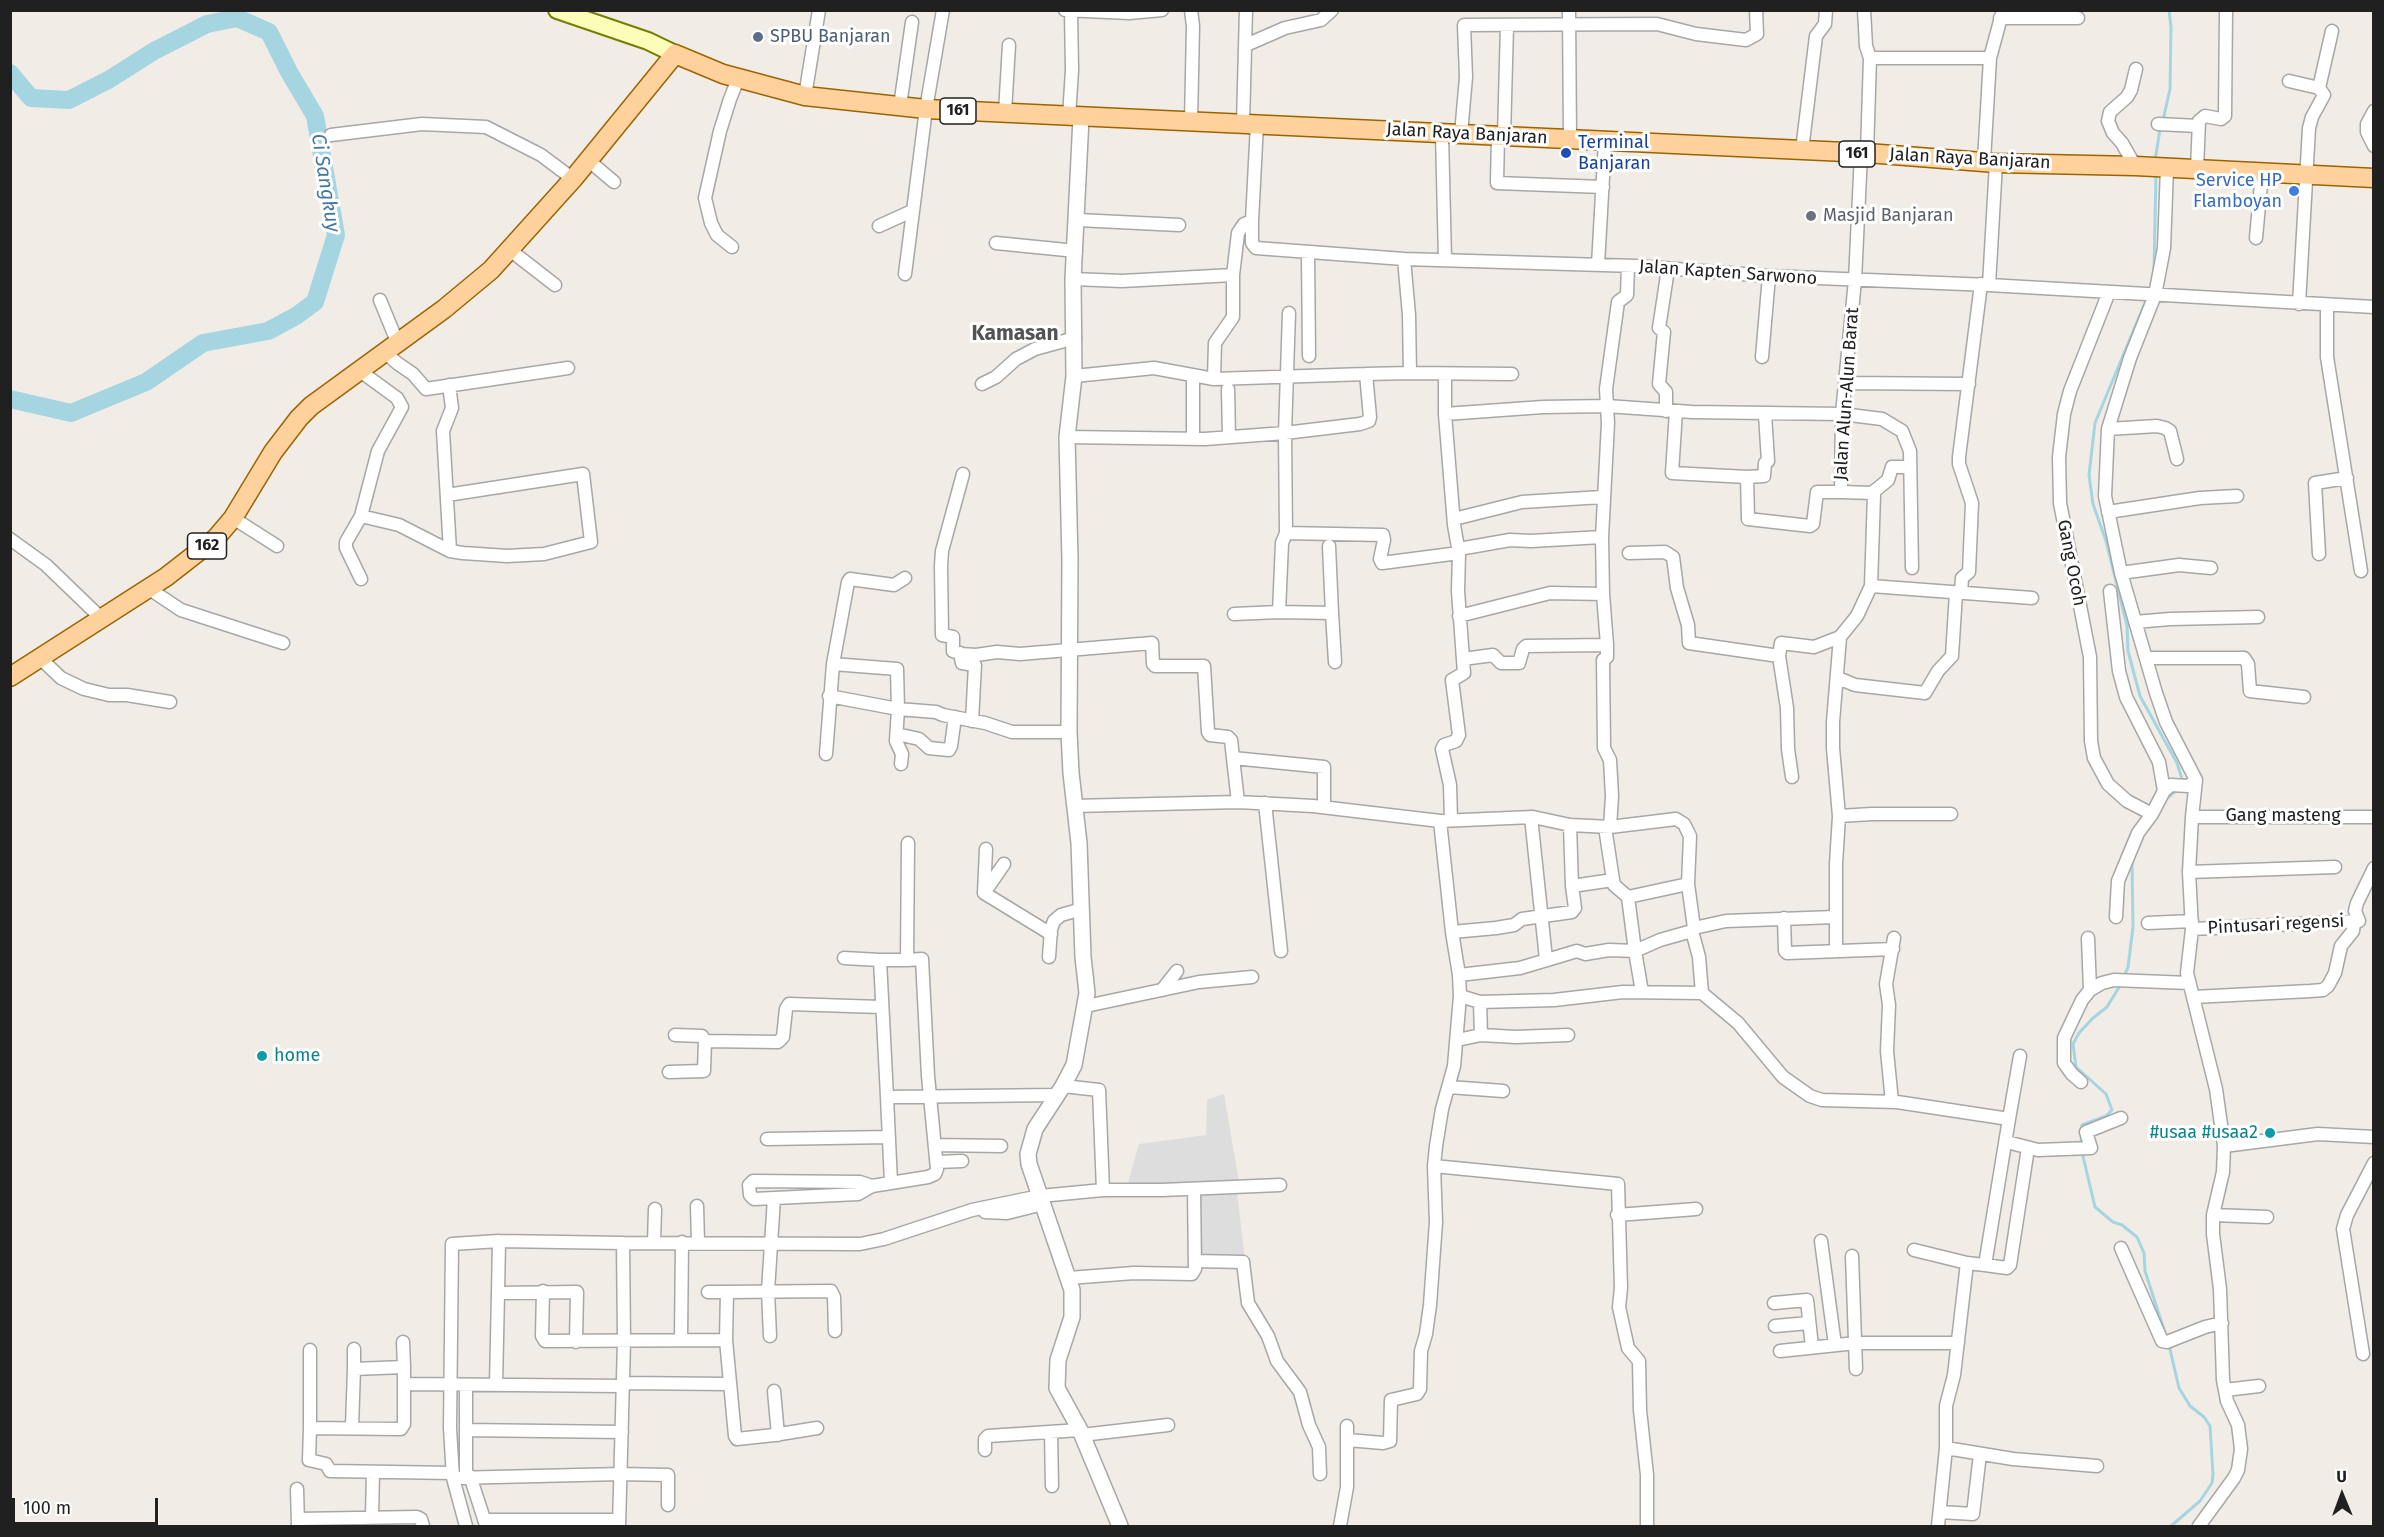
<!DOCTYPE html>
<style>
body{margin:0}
#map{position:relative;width:2384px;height:1537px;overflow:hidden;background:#f1ede6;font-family:"Fira Sans",sans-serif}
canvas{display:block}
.frame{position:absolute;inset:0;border:12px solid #202020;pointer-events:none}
.north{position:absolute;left:2312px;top:1465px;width:60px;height:60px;-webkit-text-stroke:4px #fff;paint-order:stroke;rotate:359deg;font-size:16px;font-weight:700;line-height:24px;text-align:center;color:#202020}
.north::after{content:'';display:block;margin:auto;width:21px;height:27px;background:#202020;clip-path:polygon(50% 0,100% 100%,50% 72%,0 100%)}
.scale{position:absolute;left:12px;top:1498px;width:146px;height:27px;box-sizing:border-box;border:3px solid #202020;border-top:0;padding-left:8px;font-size:18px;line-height:21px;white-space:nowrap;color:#202020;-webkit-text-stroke:4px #fff;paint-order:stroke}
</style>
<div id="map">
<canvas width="2384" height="1537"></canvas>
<div class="frame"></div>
<div class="north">U</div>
<div class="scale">100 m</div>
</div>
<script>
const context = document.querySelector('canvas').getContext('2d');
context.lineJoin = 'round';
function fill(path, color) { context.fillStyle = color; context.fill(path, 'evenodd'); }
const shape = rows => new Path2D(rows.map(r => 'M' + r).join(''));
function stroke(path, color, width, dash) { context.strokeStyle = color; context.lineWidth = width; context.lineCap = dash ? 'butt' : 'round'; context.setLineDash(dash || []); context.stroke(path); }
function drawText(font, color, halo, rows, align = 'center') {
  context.font = font + ' "Fira Sans",sans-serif'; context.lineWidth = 6; context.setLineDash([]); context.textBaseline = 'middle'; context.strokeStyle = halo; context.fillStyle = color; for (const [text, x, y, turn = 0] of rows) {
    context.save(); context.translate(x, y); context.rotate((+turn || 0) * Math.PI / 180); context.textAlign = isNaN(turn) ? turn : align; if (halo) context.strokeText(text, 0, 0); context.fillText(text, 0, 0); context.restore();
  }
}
const residential = shape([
 [1224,1094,1239,1182,1127,1186,1139,1144,1206,1135,1207,1100],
 [1237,1192,1245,1260,1200,1256,1198,1194]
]);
const stream = shape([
 [2163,120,2170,89,2171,27,2169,10],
 [2155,161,2160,129],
 [2154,269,2156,173],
 [2147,298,2095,423,2089,475,2093,504,2106,541,2127,626,2128,651,2140,696,2177,763,2182,779,2180,783],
 [2166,799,2178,789],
 [2124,977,2128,967,2133,927,2132,862],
 [2081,1146,2082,1125,2106,1116,2112,1110,2106,1094,2076,1067,2073,1044,2079,1033,2093,1018,2107,1007,2121,984],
 [2082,1152,2095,1207,2113,1222,2122,1225,2137,1237,2144,1253,2145,1271,2167,1339],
 [2169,1345,2179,1388,2190,1406,2204,1417,2210,1426,2213,1474,2212,1483,2200,1501,2171,1526]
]);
const river = shape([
 [10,73,31,98,69,100,110,79,154,51,207,24,237,18,269,32,289,72,315,116,336,235,315,302,296,316,268,331,203,343,146,382,71,413,10,399]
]);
const minor = shape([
 [1065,10,1129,13,1162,10],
 [1191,10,1193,26,1191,122],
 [1569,10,1570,139],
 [1864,10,1866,46,1870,58],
 [2000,18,2078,18],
 [1246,45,1285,28,1321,20,1332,10],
 [2289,81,2319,88,2324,95,2312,117,2309,128,2299,304],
 [2319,88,2332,31],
 [805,96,819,10],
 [900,106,912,22],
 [2374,111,2367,124,2367,132,2374,146],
 [1005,112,1009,45],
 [1069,117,1072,70,1071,11],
 [1243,124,1246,10],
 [1257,124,1252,221,1252,243,1256,248,1404,259,1636,266,1769,276,1989,285,2374,307],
 [2158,124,2198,126],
 [1442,134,1445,260],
 [1461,134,1466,77,1464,25,1657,24,1696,34,1746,40,1757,34,1756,10],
 [331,135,422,124,486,127,541,155,573,179],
 [1498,136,1497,183,1603,187],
 [1504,136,1507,26],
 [1802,150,1816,36,1825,24,1826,10],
 [1867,153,1870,58,1990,58],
 [1861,154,1855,280,1842,414,1841,492,1872,493,1874,495,1871,586,2032,598],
 [588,160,614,182],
 [1984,161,1990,58,2003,10],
 [2135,166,2122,143,2113,133,2108,121,2110,112,2127,97,2131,90,2136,69],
 [2167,168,2164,248,2155,295,2130,358,2108,429,2105,496,2121,573,2156,693,2166,722,2196,780,2192,817,2189,872,2192,929,2187,973,2216,1089,2224,1146,2223,1172,2213,1215,2213,1234,2220,1289,2223,1380,2227,1401,2238,1425,2241,1449,2238,1470,2234,1478,2199,1526],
 [2197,169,2199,121,2205,116,2221,119,2225,116,2226,10],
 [1078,220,1179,225],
 [879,226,912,211],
 [2256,238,2262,173],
 [996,243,1076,251],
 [732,247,717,235,711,223,705,198,720,131,730,99,738,79],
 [510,250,555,285],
 [1308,253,1309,356],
 [1404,259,1409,315,1410,373,1512,374],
 [1598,265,1605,141],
 [905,274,926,109,943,10],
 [1073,279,1122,281,1233,275],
 [1989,285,1996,163],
 [2109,292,2070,391,2064,414,2059,457,2060,503,2090,657,2091,741,2094,758,2108,784,2127,801,2152,814],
 [380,300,398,344],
 [2327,305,2327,357,2361,571],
 [1289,313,1285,433,1286,533,1383,535,1384,540,1380,559,1382,563,1459,553,1454,525,1445,414],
 [386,353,397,363,413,374,426,389,568,368],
 [1762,357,1769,276],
 [360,371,397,398,402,407,378,451,361,516,346,542,346,548,361,579],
 [1445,374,1445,414,1543,407,1607,406,1692,412,1842,414,1882,419,1902,431,1910,451,1912,568],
 [1193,375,1193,439],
 [1074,376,1154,368,1214,379,1366,374],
 [1214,379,1215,343,1233,317,1233,275,1238,233,1244,224,1252,221],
 [1845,383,1969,384],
 [982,384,996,377,1016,359,1035,349,1075,338],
 [449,385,452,408,443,431,450,551],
 [1228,389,1229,437],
 [1666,411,1666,392,1659,384,1664,332,1659,328,1668,269],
 [1676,411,1672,473,1747,477],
 [1765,414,1768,461,1765,463,1764,476,1747,477,1748,519,1810,526,1813,524,1817,492,1841,492],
 [2108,429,2157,426,2165,428,2170,431,2177,459],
 [1067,437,1205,439,1285,433,1360,424,1369,421,1370,417,1366,374,1410,373],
 [963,474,942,551,941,566,942,635,953,637,953,651,960,653,962,663,975,665,972,721],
 [1872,493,1888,480,1892,467,1910,467],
 [2108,512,2200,498,2237,496],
 [361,516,399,525,450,551,463,553,507,556,544,554,591,542,583,474,447,495],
 [233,518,277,546],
 [1454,519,1522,502,1602,497],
 [10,539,46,565,101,618],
 [1329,546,1332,613],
 [1459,549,1510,540,1531,541,1602,537],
 [1629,553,1665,552,1673,557,1677,588,1688,625,1689,643,1779,656],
 [2319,554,2315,483,2347,478],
 [2121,573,2179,565,2211,568],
 [148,588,181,610,283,643],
 [2110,591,2119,671,2126,697,2159,762,2164,791],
 [1961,593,1962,578,1969,572,1972,503,1959,464,1959,457,1981,284],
 [1279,612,1332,613,1335,662],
 [1234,614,1279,612,1282,543,1286,533],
 [1459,616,1550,593,1603,594],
 [2135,622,2170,619,2258,617],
 [1607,645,1603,594,1602,537,1608,423,1606,389,1618,302,1627,295,1628,266],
 [960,654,976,655,997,652,1020,654,1152,643,1153,664,1155,666,1204,666,1208,732,1210,735,1228,737,1231,740,1233,758,1324,767,1324,807],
 [40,658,61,678,84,689,109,695,127,695,170,702],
 [2147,658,2244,658,2248,664,2250,691,2304,697],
 [1463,659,1493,655,1501,663,1519,663,1523,649,1526,646,1607,645,1607,657,1603,660,1604,748,1610,760,1612,796,1610,827],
 [833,664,897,669,898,709,936,712,943,715,985,723,1012,732,1069,732],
 [1838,678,1855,685,1925,693,1938,671,1952,656,1956,593],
 [829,696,898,709,896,741,902,754,901,764],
 [897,734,919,739,929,748,949,750,951,746,955,717],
 [826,754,833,664,848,582,850,579,894,585,905,578],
 [1233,758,1238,802],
 [1792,777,1788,749,1787,708,1779,656,1781,643,1814,647,1840,637,1857,616,1871,586],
 [1265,803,1281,951],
 [1074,806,1238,802,1313,806,1440,821,1452,932,1459,975,1520,968,1577,951,1585,954,1609,950,1635,951,1628,897,1614,885,1613,880,1572,886,1575,908,1572,912,1522,919,1514,925,1496,928,1452,932],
 [1839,816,1872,814,1951,814],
 [1531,817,1546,959],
 [2192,817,2374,817],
 [1451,820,1450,785,1442,749,1444,745,1456,741,1459,735,1452,680,1464,673,1458,591,1459,553],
 [1440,821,1533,817,1570,825,1610,827,1676,819,1684,824,1690,836,1688,884,1694,928,1692,931,1660,940,1635,951,1642,992],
 [1570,825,1572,886],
 [1605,827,1613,880],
 [986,849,984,893,1051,934],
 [2189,872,2335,867],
 [984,893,1004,864],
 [1628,897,1688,884],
 [2116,917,2118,881,2138,833,2152,814,2164,791,2171,785,2188,786,2196,780],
 [1784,918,1785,951,1787,953,1893,949],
 [2148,923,2192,921],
 [1694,928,1726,921,1835,917],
 [2192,929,2359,921],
 [1692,931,1699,957,1702,993],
 [2088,938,2090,990],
 [1836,951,1836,864,1839,816,1833,748,1833,722,1840,637],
 [1049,957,1051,929,1054,921,1061,915,1082,909],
 [844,958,880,960,887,1097,1057,1095],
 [880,960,907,960,908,843],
 [1162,990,1177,971],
 [1460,996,1480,1002,1481,1035],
 [2194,997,2310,991,2323,990,2328,986,2335,973,2341,946,2353,931,2354,923,2359,921,2355,911,2357,903,2374,868],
 [1480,1002,1554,1000,1623,992,1702,993,1738,1023,1783,1077,1810,1096,1822,1100,1897,1102,2009,1119,1985,1265,1967,1263,1954,1375,1946,1406,1946,1448,1938,1526],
 [1086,1006,1199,982,1252,977],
 [675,1035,702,1036,705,1041,778,1042,783,1037,786,1009,789,1004,881,1007],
 [1457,1040,1481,1035,1516,1037,1568,1035],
 [669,1072,704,1071,705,1041],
 [2081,1082,2072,1074,2064,1063,2064,1038,2082,1000,2090,990,2102,983,2114,980,2189,983],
 [1063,1086,1099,1090,1103,1190],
 [1449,1087,1503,1091],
 [887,1097,891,1183],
 [1892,1102,1887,1051,1889,1005,1886,984,1894,938],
 [2009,1119,2020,1056],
 [767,1139,889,1137],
 [2007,1142,2038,1150,2091,1148,2086,1132,2121,1118],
 [935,1145,1001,1146],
 [2224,1146,2318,1134,2374,1137],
 [937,1162,962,1161],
 [1434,1166,1618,1184,1621,1288,1619,1307,1628,1348,1639,1361,1640,1410,1647,1475,1647,1526],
 [872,1186,858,1194,754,1199,750,1195,749,1185,753,1181,860,1182,872,1186,928,1177,935,1174,937,1169,928,1076,922,959,907,960],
 [697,1206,698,1242],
 [985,1212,1007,1213,1043,1204],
 [1617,1215,1696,1209],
 [2213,1215,2267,1217],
 [499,1241,498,1293,577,1292,576,1342],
 [1821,1241,1835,1345],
 [654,1242,655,1209],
 [2121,1248,2162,1341,2167,1342,2205,1327,2222,1323],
 [1914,1250,1967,1263],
 [1852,1256,1856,1369],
 [1195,1261,1243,1262,1248,1303,1268,1336,1277,1361,1300,1392,1309,1425,1319,1447,1320,1474],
 [1985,1265,2007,1268,2010,1265,2028,1148],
 [1069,1278,1134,1273,1192,1274,1195,1269,1194,1189],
 [543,1291,542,1336,545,1341,726,1340,735,1436,737,1439,774,1435,817,1428],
 [708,1292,727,1292],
 [1774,1303,1807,1300,1812,1347],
 [1775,1326,1809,1323],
 [770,1336,768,1291,774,1198],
 [681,1339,682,1242],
 [726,1340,727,1292,831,1291,834,1297,835,1331],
 [403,1342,404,1367],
 [354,1349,354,1369,404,1367,404,1384,623,1386],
 [1780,1351,1856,1343,1958,1343],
 [2363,1354,2343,1229,2347,1215,2374,1163],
 [622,1383,729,1384],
 [404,1384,404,1424,401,1429,310,1428,309,1460,326,1464,330,1471,453,1473],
 [466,1385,466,1476],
 [496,1385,498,1293],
 [2225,1390,2259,1386],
 [774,1391,778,1435],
 [352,1427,354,1369],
 [310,1428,310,1350],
 [466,1430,622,1432],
 [1051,1432,1052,1486],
 [1082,1435,1168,1425],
 [1348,1440,1383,1443,1390,1441,1391,1400,1417,1394,1420,1389,1421,1351,1426,1334,1430,1305,1436,1222,1434,1166,1436,1146,1442,1109,1454,1066,1460,996,1459,975],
 [1946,1448,2013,1459,2097,1466],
 [985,1450,985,1439,988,1436,1080,1430],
 [470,1476,486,1525],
 [453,1478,621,1474,668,1475,668,1505],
 [297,1489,298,1525],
 [1940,1512,1973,1514,1980,1454],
 [372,1517,373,1472],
 [298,1519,417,1517,421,1519,423,1526],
 [484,1520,619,1520],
 [466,1526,453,1478,450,1428,452,1244,499,1241,623,1243],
 [619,1526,624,1341,623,1243,860,1244,884,1239,972,1210,1040,1196,1103,1190,1162,1190,1280,1185],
 [1340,1526,1347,1487,1347,1426]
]);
const tertiary = shape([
 [1081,118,1073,279,1074,376,1067,437,1070,560,1069,732,1071,773,1079,843,1083,957,1087,993,1074,1065,1063,1086,1035,1129,1028,1154,1029,1164,1072,1290,1072,1317,1058,1360,1057,1388,1080,1430,1120,1526]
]);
const secondary = shape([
 [557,10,648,41,675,54]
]);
const primary = shape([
 [10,677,166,577,216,538,233,518,273,452,299,418,311,406,444,309,491,270,573,179,675,54,723,74,805,96,926,109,1867,153,1996,163,2135,166,2374,178]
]);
const markers = [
 [758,37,6,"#5c6f8a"],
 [1566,153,6,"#1a4fb4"],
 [2294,191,6,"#3f7fe0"],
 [1811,216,6,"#6b7280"],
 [262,1056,6,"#0f9aa8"],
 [2270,1133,6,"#0f9aa8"]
];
const shields = [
 [958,111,36],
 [1857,154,36],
 [207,546,39]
];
const shieldNames = [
 ["161",958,111],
 ["161",1857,154],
 ["162",207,546]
];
const serviceNames = [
 ["SPBU Banjaran",770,37]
];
const streetNames = [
 ["Jalan Raya Banjaran",1467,134,3],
 ["Jalan Raya Banjaran",1970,159,3],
 ["Jalan Kapten Sarwono",1728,273,4],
 ["Jalan Alun-Alun Barat",1847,394,-86],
 ["Gang Ocoh",2071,563,79],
 ["Gang masteng",2283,816],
 ["Pintusari regensi",2276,925,-3]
];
const transitNames = [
 ["Terminal",1578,143],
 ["Banjaran",1578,164]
];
const shopNames = [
 ["Service HP",2282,181],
 ["Flamboyan",2282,202]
];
const worshipNames = [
 ["Masjid Banjaran",1823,216]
];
const cultureNames = [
 ["home",274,1056],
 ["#usaa #usaa2",2258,1133,"right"]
];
const waterNames = [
 ["Ci Sangkuy",325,183,81]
];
const quarterNames = [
 ["Kamasan",1015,334]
];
fill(residential, '#dedddd');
stroke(stream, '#a4d5e1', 3);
stroke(river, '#a4d5e1', 18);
stroke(minor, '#a7a7a7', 15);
stroke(tertiary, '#a7a7a7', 18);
stroke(secondary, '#747e00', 20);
stroke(primary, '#9c6400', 21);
stroke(minor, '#fff', 12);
stroke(tertiary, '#fff', 15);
stroke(secondary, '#fcfdb8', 16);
stroke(primary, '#ffd29d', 18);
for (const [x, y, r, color] of markers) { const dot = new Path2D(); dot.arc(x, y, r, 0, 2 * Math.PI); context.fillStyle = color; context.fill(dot); stroke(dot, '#fff', 2); }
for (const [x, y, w] of shields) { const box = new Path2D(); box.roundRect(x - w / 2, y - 13, w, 26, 4.5); context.fillStyle = '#fff'; context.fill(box); stroke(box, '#202020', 1.5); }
drawText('bold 16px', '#202020', null, shieldNames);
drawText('18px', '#4e5e75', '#fff', serviceNames, 'left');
drawText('18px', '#202020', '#fff', streetNames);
drawText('18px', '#164399', '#fff', transitNames, 'left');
drawText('18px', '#366cbe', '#fff', shopNames, 'right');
drawText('18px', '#5b616d', '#fff', worshipNames, 'left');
drawText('18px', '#0d838f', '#fff', cultureNames, 'left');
drawText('italic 20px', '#4176a6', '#fff', waterNames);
drawText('bold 21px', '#535353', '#fff', quarterNames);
</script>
